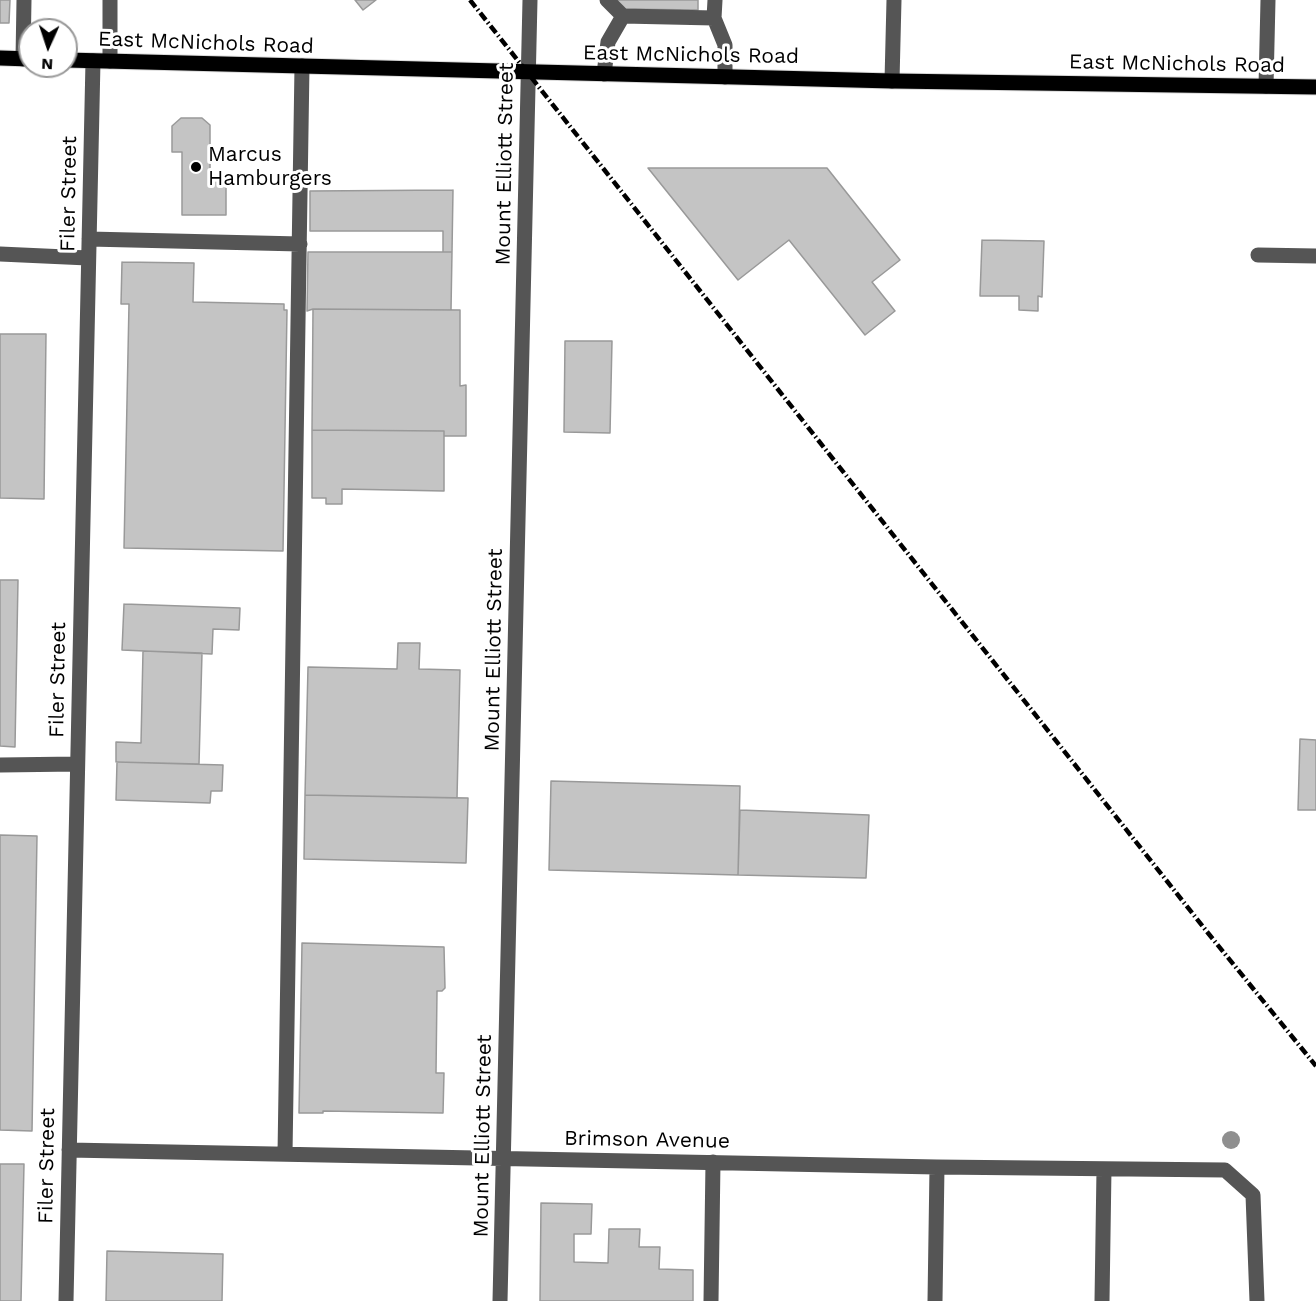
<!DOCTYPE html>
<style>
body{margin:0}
#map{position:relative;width:1316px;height:1301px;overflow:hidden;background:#fff;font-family:"Work Sans",sans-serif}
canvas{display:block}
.north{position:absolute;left:18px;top:18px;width:60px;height:60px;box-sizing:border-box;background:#fff;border:2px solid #999;border-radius:50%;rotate:183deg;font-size:16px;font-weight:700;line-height:24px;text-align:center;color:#000}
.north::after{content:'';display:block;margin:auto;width:21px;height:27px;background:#000;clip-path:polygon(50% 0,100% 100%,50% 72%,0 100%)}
</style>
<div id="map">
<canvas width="1316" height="1301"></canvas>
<div class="north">N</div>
</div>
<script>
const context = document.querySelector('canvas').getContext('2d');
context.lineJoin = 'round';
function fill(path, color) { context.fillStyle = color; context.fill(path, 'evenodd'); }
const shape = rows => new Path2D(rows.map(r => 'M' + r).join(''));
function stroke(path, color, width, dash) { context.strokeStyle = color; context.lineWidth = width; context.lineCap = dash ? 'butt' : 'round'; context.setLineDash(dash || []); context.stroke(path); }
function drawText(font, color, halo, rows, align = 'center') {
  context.font = font + ' "Work Sans",sans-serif'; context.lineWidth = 6; context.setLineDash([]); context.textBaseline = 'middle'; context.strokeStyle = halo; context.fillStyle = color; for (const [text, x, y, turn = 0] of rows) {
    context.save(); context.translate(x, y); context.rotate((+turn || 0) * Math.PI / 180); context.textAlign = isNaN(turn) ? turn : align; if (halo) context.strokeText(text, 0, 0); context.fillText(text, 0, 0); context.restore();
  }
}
const building = shape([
 [0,0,10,0,9,23,0,23,0,0],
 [355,0,376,0,363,10,355,0],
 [617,0,698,0,698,10,617,9,617,0],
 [181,118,202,118,210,125,210,181,226,181,226,215,182,215,182,152,172,152,172,126,181,118],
 [648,168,827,168,900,260,872,282,895,311,865,335,789,240,738,280,648,168],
 [453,190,452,252,443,252,443,231,310,231,310,191,453,190],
 [982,240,1044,241,1042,297,1038,296,1038,311,1019,310,1019,296,980,296,982,240],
 [308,252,452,252,451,310,313,309,307,311,308,252],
 [122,262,194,263,193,302,284,304,284,310,287,310,283,551,124,548,129,304,121,304,122,262],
 [313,309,460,310,460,386,466,385,466,436,444,436,444,431,312,430,313,309],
 [0,334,46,334,44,499,0,498,0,334],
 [565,341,612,341,610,433,564,432,565,341],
 [312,430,444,431,444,491,342,489,342,504,326,504,326,498,312,498,312,430],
 [0,580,18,580,15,747,0,746,0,580],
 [124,604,240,608,239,630,213,629,212,654,122,650,124,604],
 [398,643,420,643,419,669,460,670,457,798,305,795,308,667,397,669,398,643],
 [143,651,202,653,199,764,116,762,116,742,141,743,143,651],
 [1300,739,1316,740,1316,810,1298,810,1300,739],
 [117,762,223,765,222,791,211,791,210,803,116,800,117,762],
 [551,781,740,786,738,875,549,870,551,781],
 [305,795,468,798,466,863,304,859,305,795],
 [740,810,869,815,866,878,738,875,740,810],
 [0,835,37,836,32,1131,0,1130,0,835],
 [302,943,444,947,445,988,442,991,437,991,436,1073,444,1073,443,1113,323,1111,323,1113,299,1113,302,943],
 [0,1164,24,1164,21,1301,0,1301,0,1164],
 [541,1203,592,1204,591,1234,574,1234,574,1262,608,1263,609,1229,640,1229,639,1247,660,1247,659,1269,693,1270,693,1301,540,1301,541,1203],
 [107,1251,223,1254,222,1301,106,1301,107,1251]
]);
const minor = shape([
 [607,0,623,16],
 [714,18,715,0],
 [23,59,24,0],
 [110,61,110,0],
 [604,74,608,42,623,16,714,18,725,45,725,77],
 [892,81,894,0],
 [1266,86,1268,0],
 [89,239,300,244],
 [0,254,88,258],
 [1258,255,1316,256],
 [0,765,77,764],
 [69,1150,937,1167,1225,1170,1253,1195,1257,1301],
 [285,1154,302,66],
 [66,1301,93,61],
 [500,1301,530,0],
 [711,1301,713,1162],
 [935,1301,937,1167],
 [1102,1301,1104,1169]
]);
const major = shape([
 [0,58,30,59],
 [66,60,892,81,1316,87]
]);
const rail = shape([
 [470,0,1208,933,1316,1066]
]);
const trees = [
 [1231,1140]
];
const markers = [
 [196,167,6,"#000"]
];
const streetNames = [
 ["East McNichols Road",206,43,2],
 ["East McNichols Road",691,55,1],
 ["East McNichols Road",1177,64,1],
 ["Mount Elliott Street",505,164,-89],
 ["Filer Street",69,194,-89],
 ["Mount Elliott Street",494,650,-89],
 ["Filer Street",58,680,-89],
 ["Mount Elliott Street",483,1136,-89],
 ["Brimson Avenue",647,1140,1],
 ["Filer Street",47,1166,-89]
];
const poiNames = [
 ["Marcus",208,155],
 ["Hamburgers",208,179]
];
fill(building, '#c4c4c4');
stroke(building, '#999', 1.5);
stroke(major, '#dbdbdb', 17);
stroke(minor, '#555', 15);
stroke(major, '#000', 15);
stroke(rail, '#000', 4.5, [9, 3, 1.5, 3]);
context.fillStyle = '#8f8f8f';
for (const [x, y] of trees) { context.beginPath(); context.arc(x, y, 9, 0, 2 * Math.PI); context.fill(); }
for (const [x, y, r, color] of markers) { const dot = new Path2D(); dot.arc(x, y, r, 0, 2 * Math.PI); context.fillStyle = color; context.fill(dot); stroke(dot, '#fff', 2); }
drawText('21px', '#000', '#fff', streetNames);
drawText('21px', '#000', '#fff', poiNames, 'left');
</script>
